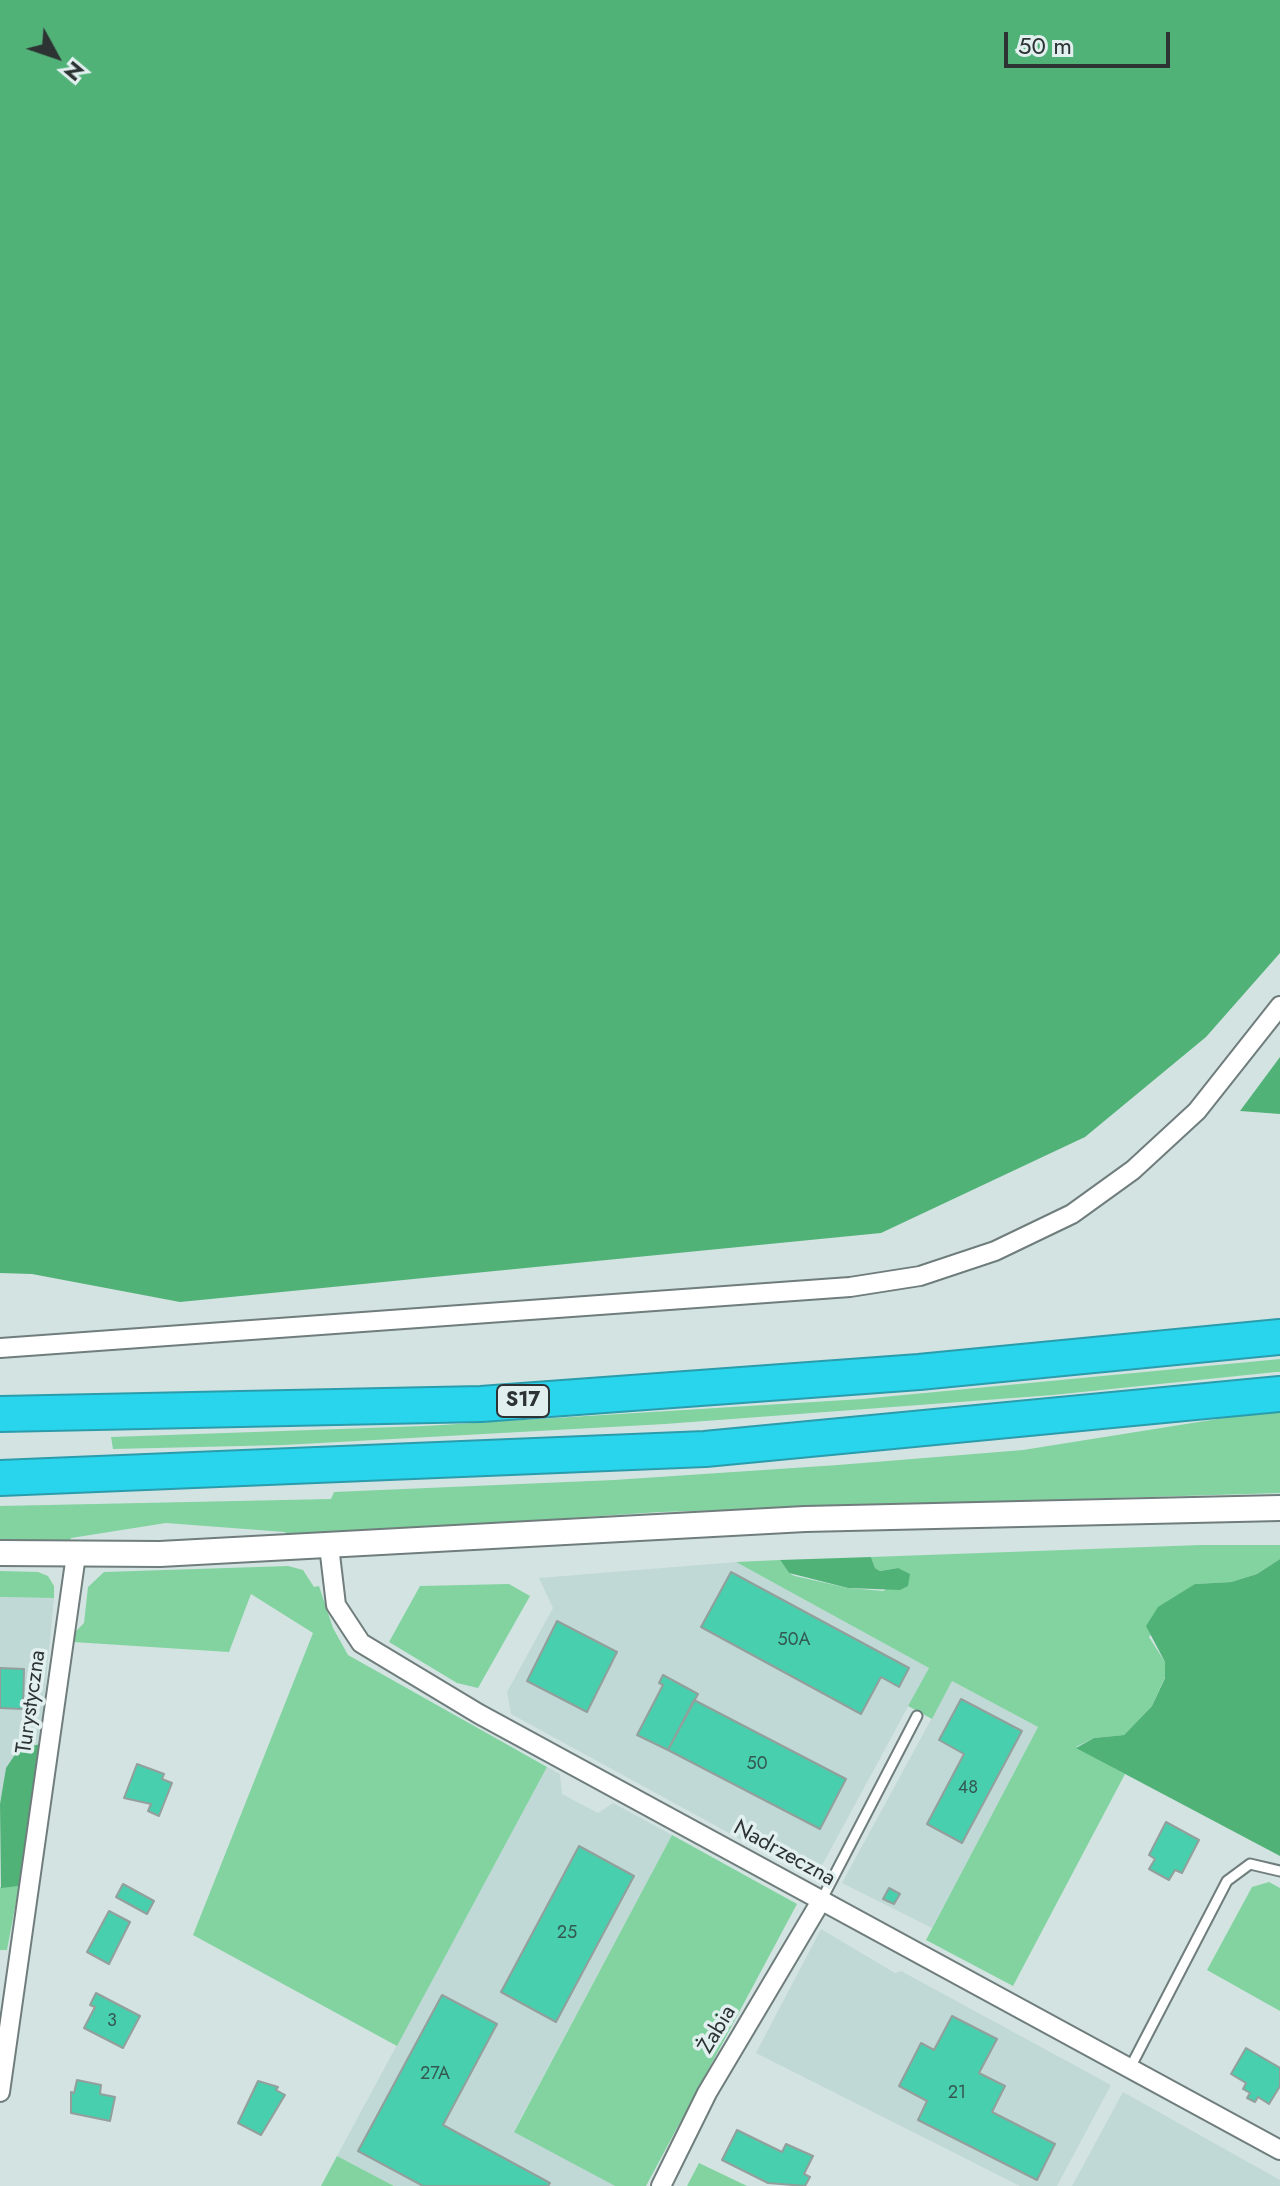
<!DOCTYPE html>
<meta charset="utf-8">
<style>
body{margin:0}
#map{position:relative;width:1280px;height:2186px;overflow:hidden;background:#d3e3e2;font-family:Jost,sans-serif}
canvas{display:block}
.north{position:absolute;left:16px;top:16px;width:80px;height:80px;-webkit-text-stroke:6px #e1f0ef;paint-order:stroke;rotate:130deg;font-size:22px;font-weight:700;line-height:32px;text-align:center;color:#2d3232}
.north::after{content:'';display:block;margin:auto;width:28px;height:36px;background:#2d3232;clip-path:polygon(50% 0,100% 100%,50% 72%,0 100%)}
.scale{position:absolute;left:1004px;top:32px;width:166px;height:36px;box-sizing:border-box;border:4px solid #2d3232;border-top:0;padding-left:10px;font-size:24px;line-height:28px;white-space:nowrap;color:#2d3232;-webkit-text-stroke:6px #e1f0ef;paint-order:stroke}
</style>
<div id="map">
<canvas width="1280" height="2186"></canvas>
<div class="north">N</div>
<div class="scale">50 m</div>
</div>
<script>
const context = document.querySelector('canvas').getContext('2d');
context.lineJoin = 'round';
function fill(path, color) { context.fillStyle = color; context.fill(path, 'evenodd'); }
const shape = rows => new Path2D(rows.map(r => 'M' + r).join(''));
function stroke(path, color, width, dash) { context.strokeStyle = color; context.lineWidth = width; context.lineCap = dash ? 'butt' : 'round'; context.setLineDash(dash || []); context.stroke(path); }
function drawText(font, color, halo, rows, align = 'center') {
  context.font = font + ' Jost,sans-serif'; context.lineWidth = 7; context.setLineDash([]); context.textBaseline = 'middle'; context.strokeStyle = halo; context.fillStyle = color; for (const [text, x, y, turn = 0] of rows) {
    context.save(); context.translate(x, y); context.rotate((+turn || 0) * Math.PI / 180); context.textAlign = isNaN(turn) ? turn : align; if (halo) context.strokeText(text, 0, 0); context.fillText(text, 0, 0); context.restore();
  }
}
const built = shape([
 [736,1562,929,1668,820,1869,806,1875,511,1714,507,1692,553,1608,539,1578],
 [0,1597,54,1598,40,1744,18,1750,6,1768,0,1804],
 [952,1681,1038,1727,932,1928,842,1883],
 [547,1767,560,1774,562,1794,598,1813,613,1803,672,1835,514,2131,615,2186,394,2186,337,2156],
 [821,1929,895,1973,901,1971,1111,2085,1057,2186,1020,2186,756,2053],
 [1123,2092,1280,2180,1280,2186,1072,2186]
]);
const green = shape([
 [1280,1359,1280,1372,1276,1372,1053,1395,665,1424,284,1445,113,1449,111,1437,425,1426,862,1399],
 [1280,1409,1280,1493,660,1512,288,1537,285,1532,166,1523,71,1538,67,1546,0,1539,0,1506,331,1499,334,1492,614,1480,838,1465,1023,1450],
 [1201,1545,1280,1545,1280,1559,1257,1574,1231,1582,1195,1584,1149,1637,1165,1662,1165,1677,1152,1706,1124,1735,1094,1738,1076,1747,1125,1774,1013,1986,926,1940,1038,1727,952,1681,932,1719,908,1706,929,1668,736,1562,780,1560,789,1573,795,1576,848,1588,884,1591,898,1568,880,1571,875,1568,871,1557],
 [288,1566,303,1570,314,1587,319,1586,333,1628,348,1655,547,1767,397,2046,193,1935,313,1633,251,1594,229,1652,73,1642,75,1632,84,1623,88,1587,104,1572],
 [0,1571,38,1572,48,1576,54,1586,54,1598,0,1597],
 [509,1584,530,1596,478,1688,457,1683,389,1642,420,1586],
 [672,1835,797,1904,646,2186,615,2186,514,2132],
 [1269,1882,1280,1888,1280,2011,1207,1970,1252,1887],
 [19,1886,7,1950,0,1950,0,1887],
 [337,2156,394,2186,321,2186],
 [699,2163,747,2186,687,2186]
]);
const forest = shape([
 [0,0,1280,0,1280,953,1206,1037,1085,1137,881,1233,180,1302,32,1274,0,1273],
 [1280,1057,1280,1114,1240,1111],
 [871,1557,875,1568,880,1571,898,1568,910,1574,908,1586,900,1590,848,1588,789,1573,780,1560],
 [1280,1559,1280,1856,1076,1748,1094,1738,1124,1735,1152,1706,1165,1678,1165,1662,1146,1626,1158,1607,1195,1584,1231,1582,1257,1574],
 [40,1744,19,1886,1,1888,0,1804,6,1768,18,1750]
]);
const building = shape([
 [731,1572,909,1668,899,1687,881,1677,861,1714,701,1627,731,1572],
 [557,1621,617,1652,587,1712,527,1681,557,1621],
 [0,1668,24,1669,23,1709,0,1708,0,1668],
 [663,1675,698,1694,668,1750,637,1735,663,1685,659,1683,663,1675],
 [961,1699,1022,1731,962,1843,927,1824,964,1754,939,1740,961,1699],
 [694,1700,846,1779,820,1829,668,1750,694,1700],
 [137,1764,164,1774,162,1779,172,1783,159,1816,148,1811,151,1804,124,1798,137,1764],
 [1166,1822,1199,1840,1182,1873,1175,1870,1169,1880,1149,1869,1155,1859,1149,1855,1166,1822],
 [579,1846,634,1876,556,2022,501,1992,579,1846],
 [123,1884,154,1901,147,1914,116,1897,123,1884],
 [889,1888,900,1894,894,1904,883,1899,889,1888],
 [109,1911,130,1922,109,1964,87,1952,109,1911],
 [96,1993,140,2016,123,2048,84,2028,95,2007,90,2005,96,1993],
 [442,1995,497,2024,443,2125,550,2183,548,2186,423,2186,358,2151,442,1995],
 [952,2016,997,2039,979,2073,1005,2086,992,2112,1055,2144,1037,2180,918,2120,927,2101,899,2086,921,2043,934,2050,952,2016],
 [1246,2048,1280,2068,1280,2086,1269,2104,1258,2097,1255,2102,1247,2098,1250,2093,1243,2089,1246,2083,1231,2074,1246,2048],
 [77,2080,101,2085,100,2094,115,2097,110,2121,71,2113,71,2092,74,2093,77,2080],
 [258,2081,278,2087,276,2090,285,2095,261,2135,238,2123,258,2081],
 [737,2130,782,2152,786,2144,813,2156,804,2174,810,2177,805,2186,768,2183,722,2160,737,2130]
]);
const service = shape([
 [821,1901,917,1716],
 [1130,2068,1227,1881,1250,1864,1280,1871]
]);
const minor = shape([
 [0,1348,850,1287,920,1276,995,1251,1072,1214,1133,1170,1197,1111,1280,1006],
 [329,1546,336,1605,361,1643,479,1714,1280,2150],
 [0,2092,76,1555],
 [661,2186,707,2093,821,1901]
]);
const tertiary = shape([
 [0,1553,160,1554,805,1519,1280,1508]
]);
const motorway = shape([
 [0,1414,481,1404,919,1372,1280,1337],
 [0,1478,705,1449,1280,1394]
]);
const numberNames = [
 ["50A",794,1641],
 ["50",757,1765],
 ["48",968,1789],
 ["25",567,1934],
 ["3",112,2022],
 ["27A",435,2075],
 ["21",957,2094]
];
const shields = [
 [523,1401,52]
];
const shieldNames = [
 ["S17",523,1401]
];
const streetNames = [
 ["Turystyczna",32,1702,-82],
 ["Nadrzeczna",784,1854,29],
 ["Żabia",718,2030,-59]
];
fill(built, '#c0d9d7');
fill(green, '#83d3a0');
fill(forest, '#51b278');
fill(building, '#48cfae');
stroke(building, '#929f9b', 2);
stroke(service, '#6f7d7c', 13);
stroke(minor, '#6f7d7c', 22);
stroke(tertiary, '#6f7d7c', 28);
stroke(motorway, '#2a9cac', 38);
stroke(service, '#fff', 9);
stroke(minor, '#fff', 18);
stroke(tertiary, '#fff', 24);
stroke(motorway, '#28d5ed', 34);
drawText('18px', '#345951', null, numberNames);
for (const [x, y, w] of shields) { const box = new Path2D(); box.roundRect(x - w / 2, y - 16, w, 32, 6); context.fillStyle = '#e1f0ef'; context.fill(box); stroke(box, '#2d3232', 2); }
drawText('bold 20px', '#2d3232', null, shieldNames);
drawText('22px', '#2d3232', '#e1f0ef', streetNames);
</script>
